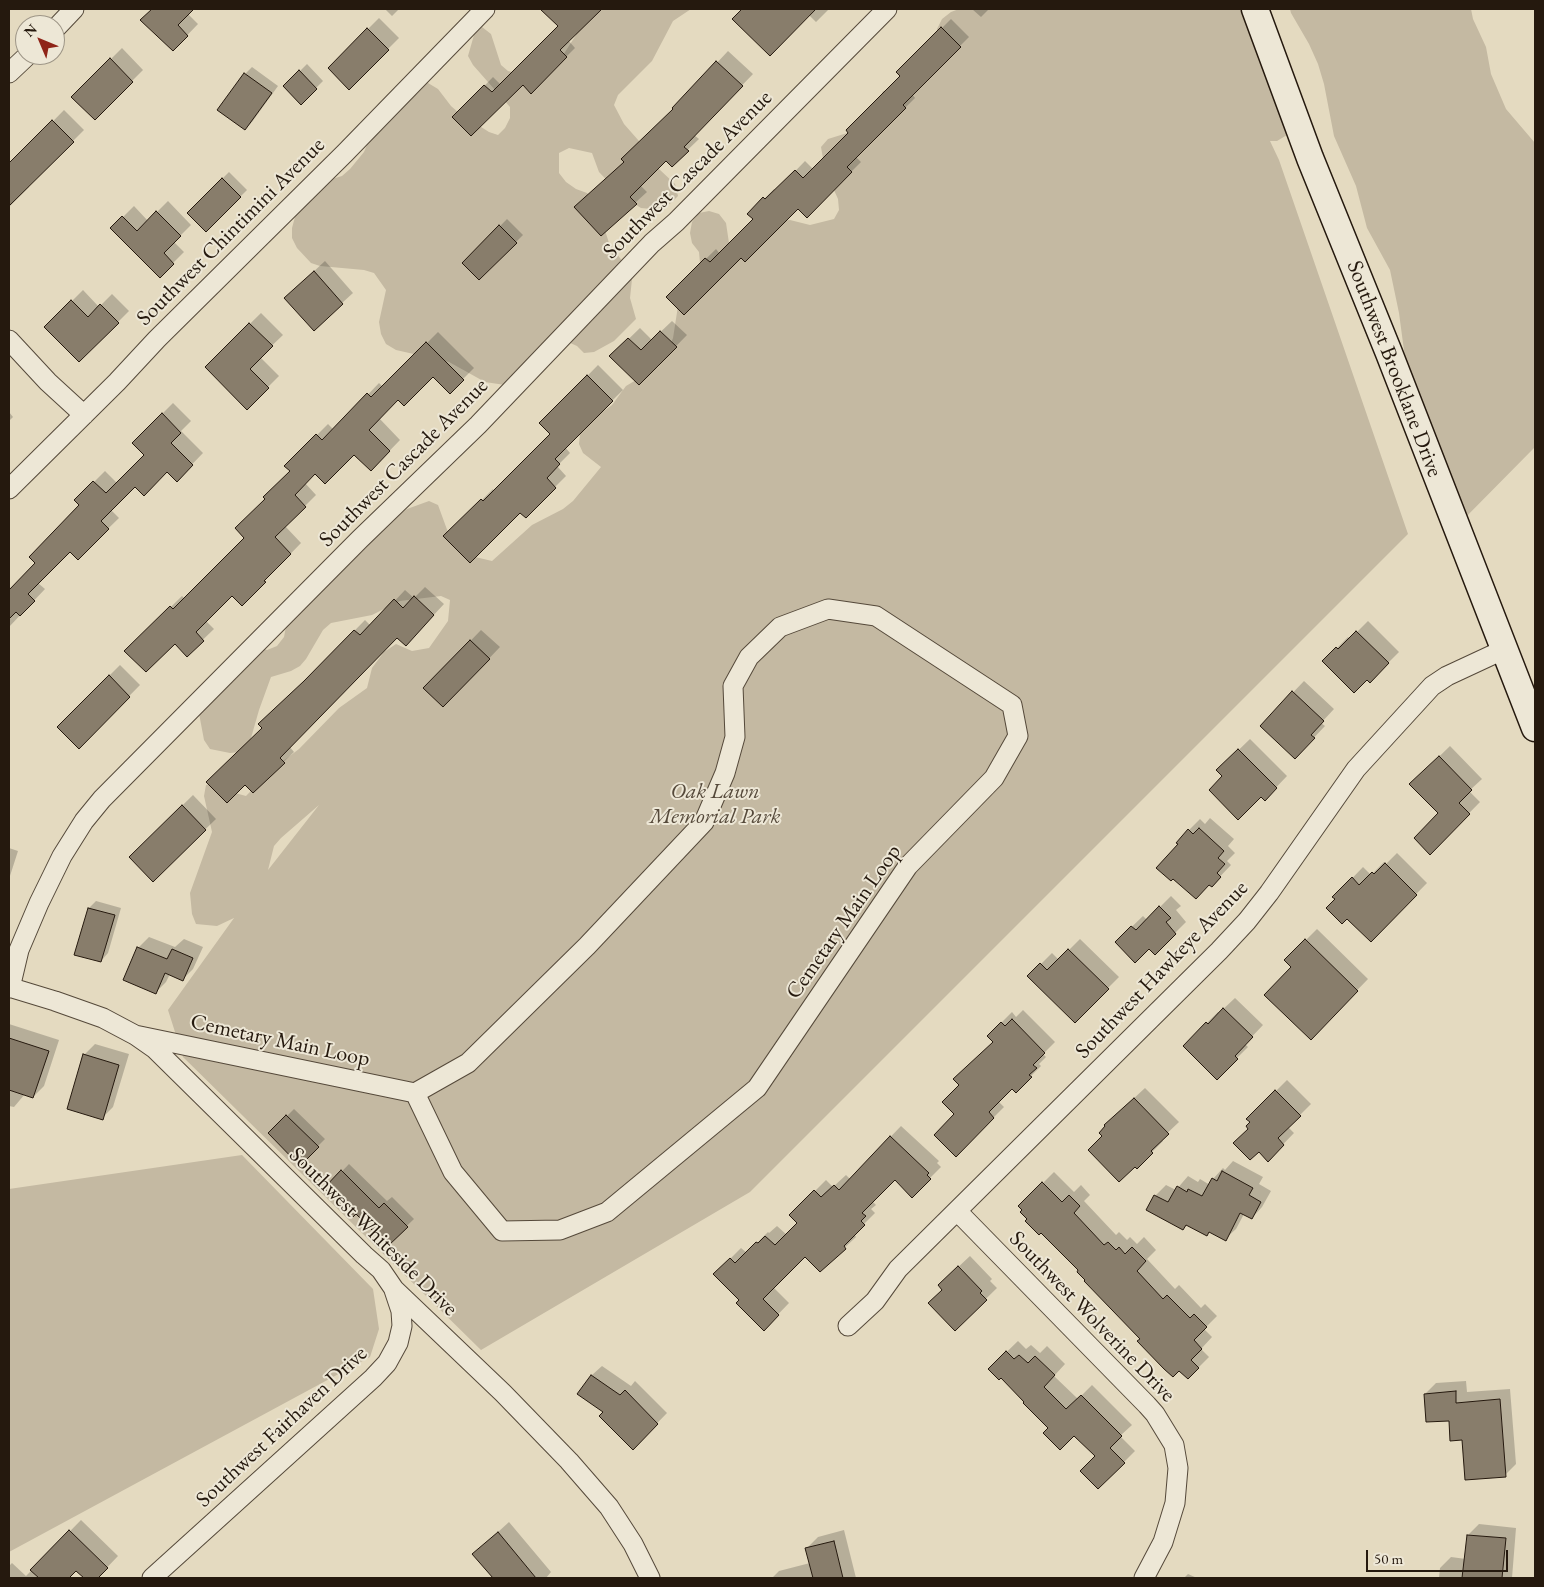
<!DOCTYPE html>
<style>
body{margin:0}
#map{position:relative;width:1544px;height:1587px;overflow:hidden;background:#e4dac0;font-family:"EB Garamond",serif}
canvas{display:block}
.frame{position:absolute;inset:0;border:10px solid #25190e;pointer-events:none}
.north{position:absolute;left:15px;top:15px;width:50px;height:50px;box-sizing:border-box;background:#ede7d6;border:1px solid #9d9586;border-radius:50%;rotate:315deg;font-size:14px;font-weight:700;line-height:20px;text-align:center;color:#25190e}
.north::after{content:'';display:block;margin:auto;width:18px;height:22px;background:#8f2418;clip-path:polygon(50% 0,100% 100%,50% 72%,0 100%)}
.scale{position:absolute;left:1366px;top:1550px;width:142px;height:22px;box-sizing:border-box;border:2px solid #25190e;border-top:0;padding-left:6px;font-size:15px;line-height:18px;white-space:nowrap;color:#25190e;-webkit-text-stroke:4px #ede7d6;paint-order:stroke}
</style>
<div id="map">
<canvas width="1544" height="1587"></canvas>
<div class="frame"></div>
<div class="north">N</div>
<div class="scale">50 m</div>
</div>
<script>
const context = document.querySelector('canvas').getContext('2d');
context.lineJoin = 'round';
function fill(path, color) { context.fillStyle = color; context.fill(path, 'evenodd'); }
const shape = rows => new Path2D(rows.map(r => 'M' + r).join(''));
function stroke(path, color, width, dash) { context.strokeStyle = color; context.lineWidth = width; context.lineCap = dash ? 'butt' : 'round'; context.setLineDash(dash || []); context.stroke(path); }
function drawText(font, color, halo, rows, align = 'center') {
  context.font = font + ' "EB Garamond",serif'; context.lineWidth = 4; context.setLineDash([]); context.textBaseline = 'middle'; context.strokeStyle = halo; context.fillStyle = color; for (const [text, x, y, turn = 0] of rows) {
    context.save(); context.translate(x, y); context.rotate((+turn || 0) * Math.PI / 180); context.textAlign = isNaN(turn) ? turn : align; if (halo) context.strokeText(text, 0, 0); context.fillText(text, 0, 0); context.restore();
  }
}
const green = shape([
 [555,9,691,9,673,21,652,61,618,95,614,105,624,124,646,149,659,169,675,184,678,196,671,203,661,208,651,209,641,208,622,196,599,172,592,153,569,148,559,153,559,173,566,182,576,189,587,193,596,202,609,243,628,269,632,279,630,298,636,319,614,341,594,352,584,353,577,346,568,342,505,385,485,382,449,362,396,350,386,344,381,334,379,322,386,290,374,273,364,270,320,266,311,263,297,248,292,238,292,228,295,217,304,199,332,179,342,176,350,169,364,152,377,121,418,84,428,83,438,89,451,106,459,113,489,132,498,135,505,128,510,118,510,107,473,65,468,56,474,35,482,27,491,34,501,65,508,71,543,79,554,69,576,35,570,20],
 [959,9,1257,9,1288,124,1287,135,1277,141,1270,141,1279,160,1408,534,750,1192,481,1350,183,1057,168,1010,234,918,217,926,196,924,192,914,190,893,212,832,204,796,206,785,218,782,235,793,246,796,270,771,299,749,339,708,367,688,372,668,384,652,396,644,412,651,429,648,448,621,450,600,441,596,400,601,372,615,331,623,323,630,306,659,300,666,291,671,271,677,259,710,249,745,240,752,230,753,210,749,204,740,198,708,257,646,267,650,277,646,284,637,288,616,369,539,407,509,429,501,438,505,449,535,471,556,492,561,532,525,563,509,573,501,601,467,583,453,579,444,580,434,585,424,612,405,626,386,658,367,665,358,673,338,678,306,700,263,699,252,692,243,690,233,692,222,699,213,709,211,719,214,726,223,729,243,779,221,790,220,810,225,834,219,839,210,838,199,825,170,821,147,828,139,860,129,868,122,883,91,927,82,935,63,938,52,937,29,942,19,951,12],
 [319,805,268,870,274,846,281,838],
 [1290,9,1471,9,1473,19,1486,47,1491,74,1506,109,1535,143,1535,447,1456,527,1407,373,1399,313,1390,270,1367,228,1356,186,1334,136,1324,84,1318,64,1309,44,1291,13],
 [242,1155,373,1289,379,1329,370,1357,9,1552,9,1189]
]);
const shadow = shape([
 [153,9,192,9,188,14,198,24,173,50,142,20],
 [385,9,399,9,392,16],
 [542,9,600,9,568,40,575,48,531,92,523,84,454,117,493,77,501,85,560,26],
 [744,9,829,9,816,22,809,15,734,19],
 [972,9,989,9,981,17],
 [379,18,399,38,349,88,329,68],
 [951,19,969,37,912,94,915,98,856,157,861,162,807,216,798,207,741,257,667,297,716,249,720,254,755,219,749,214,774,189,776,191,805,161,813,169,850,133,902,76,898,72],
 [122,48,143,70,95,118,73,97],
 [728,51,753,74,694,135,699,139,672,165,666,159,640,185,647,192,601,234,625,161],
 [307,64,323,81,301,103,285,86],
 [252,67,278,86,252,122,245,129,245,74],
 [64,110,84,130,28,186,29,187,9,207,9,166],
 [229,172,247,190,206,231,188,213],
 [168,201,191,225,174,242,184,252,160,276,112,228,134,206,148,221],
 [507,219,523,235,479,279,464,263],
 [325,261,353,293,342,303,297,287],
 [83,290,99,307,112,294,129,311,79,361,46,327],
 [261,313,283,335,260,357,279,376,247,408,206,367],
 [672,321,687,335,639,384,611,356,640,328,652,340],
 [438,332,474,368,450,392,433,376,398,399,379,418,400,440,371,470,354,453,315,473,305,483,316,495,285,526,301,543,242,604,232,594,206,621,214,629,187,655,175,642,126,651,182,596,185,599,246,538,266,499,291,471,286,466,328,424,334,430,379,383,383,387],
 [598,365,623,390,565,447,570,453,557,466,566,476,526,516,520,511,445,536,493,489,494,491,551,434,541,423],
 [173,403,191,421,181,431,203,453,177,480,167,470,135,485,111,510,119,518,78,558,70,551,38,583,45,589,9,627,9,592,37,563,80,505,76,500,105,471,117,483,145,455,133,443],
 [9,412,13,417,9,421],
 [425,587,444,604,416,634,397,636,289,746,294,752,253,791,264,728,312,674,365,620,371,626,405,590,414,598],
 [1368,621,1399,652,1370,681,1324,661,1348,637,1350,639],
 [481,630,500,647,454,695,425,688],
 [120,665,140,685,79,747,58,727],
 [1304,681,1334,709,1321,723,1325,726,1306,746,1261,726],
 [1250,739,1287,776,1265,799,1261,795,1224,776,1218,770],
 [1450,746,1482,779,1469,791,1480,802,1430,853,1439,813,1411,784],
 [193,795,216,819,153,880,130,857],
 [1210,818,1234,839,1228,846,1235,853,1227,861,1231,865,1212,885,1179,844,1189,830,1200,819,1205,824],
 [9,848,18,851,9,879],
 [1397,853,1427,883,1371,940,1347,917,1334,897,1363,867,1371,875,1384,862,1386,864],
 [1171,896,1181,906,1176,910,1186,922,1155,953,1149,947,1116,942,1143,916,1147,920],
 [96,901,121,908,108,953,101,961,89,908],
 [1317,929,1368,979,1311,1038,1293,967,1286,960],
 [149,937,175,947,184,939,203,947,193,969,182,980,170,974,166,982,155,993,138,948],
 [1080,939,1119,977,1075,1021,1029,976,1052,953,1059,960],
 [1235,998,1263,1025,1245,1044,1248,1047,1217,1078,1184,1046,1218,1012,1219,1013],
 [1023,1010,1055,1042,1043,1054,1046,1057,1039,1064,1041,1066,1016,1091,1012,1087,998,1101,1004,1107,956,1155,956,1114,961,1085,994,1042,988,1036,1012,1012,1016,1017],
 [9,1024,59,1040,44,1086,33,1097,25,1094,14,1107,9,1106],
 [95,1044,129,1054,113,1107,102,1118,84,1055],
 [1287,1080,1311,1104,1288,1127,1294,1133,1268,1160,1250,1128,1251,1122,1248,1119],
 [1145,1088,1179,1122,1161,1139,1163,1141,1137,1167,1105,1125],
 [294,1109,325,1139,300,1164,270,1133],
 [901,1126,939,1161,937,1163,941,1167,912,1196,895,1179,872,1201,876,1205,871,1209,875,1213,854,1234,856,1237,820,1271,805,1256,773,1287,789,1303,764,1329,741,1300,715,1274,741,1248,747,1253,768,1232,769,1233,777,1226,787,1235,799,1223,791,1215,826,1180,833,1187,846,1175,850,1179],
 [1233,1161,1263,1177,1259,1184,1271,1191,1262,1207,1252,1218,1244,1214,1236,1229,1225,1239,1210,1231,1188,1224,1183,1229,1148,1210,1156,1195,1166,1185,1176,1190,1188,1176,1198,1182,1200,1179,1210,1185,1213,1179,1223,1168,1225,1170],
 [349,1164,387,1201,392,1197,414,1219,388,1244,356,1212,326,1188],
 [1054,1172,1074,1192,1081,1185,1090,1195,1084,1201,1116,1235,1119,1232,1127,1240,1130,1237,1137,1244,1144,1237,1156,1250,1147,1259,1175,1289,1179,1285,1201,1308,1205,1304,1217,1316,1204,1329,1212,1337,1201,1349,1209,1357,1188,1378,1142,1339,1087,1280,1080,1270,1029,1219,1020,1206],
 [970,1256,992,1279,990,1281,997,1288,955,1329,944,1290,939,1285],
 [1018,1341,1026,1349,1031,1345,1040,1353,1047,1346,1065,1364,1054,1376,1078,1399,1092,1385,1132,1425,1120,1436,1135,1451,1098,1488,1097,1456,1074,1434,1050,1428,1001,1377,989,1369],
 [602,1366,631,1386,635,1381,667,1413,633,1448,605,1412,579,1394,592,1375],
 [1466,1381,1467,1392,1510,1389,1516,1464,1505,1475,1463,1439,1450,1419,1425,1394,1436,1383],
 [81,1520,118,1556,97,1578,86,1578,76,1569,67,1578,9,1578,9,1566,12,1563,26,1576],
 [509,1522,551,1572,546,1578,494,1578,474,1554],
 [1479,1524,1516,1528,1512,1578,1439,1578,1440,1568,1451,1557,1466,1559,1468,1535],
 [844,1530,856,1578,772,1578,779,1571,810,1563,807,1548,818,1537],
 [1188,1574,1197,1578,1184,1578]
]);
const building = shape([
 [152,9,194,9,178,25,188,36,173,51,140,20,152,9],
 [540,9,602,9,560,50,567,57,531,94,523,85,471,136,452,117,484,85,492,92,558,26,540,9],
 [742,9,816,9,770,56,732,19,742,9],
 [941,27,961,47,903,105,906,108,847,167,852,172,807,218,798,209,745,262,741,258,684,315,666,297,705,258,710,262,753,219,747,214,763,197,765,199,795,170,803,178,848,133,846,130,900,76,896,72,941,27],
 [367,28,389,50,349,90,328,68,367,28],
 [110,58,133,82,95,120,71,97,110,58],
 [716,61,743,86,684,147,689,151,672,167,666,161,630,197,637,204,601,236,574,207,624,162,621,159,673,109,672,108,716,61],
 [299,70,317,89,301,105,283,86,299,70],
 [244,73,272,93,245,130,217,110,244,73],
 [52,120,74,142,9,206,9,163,52,120],
 [222,178,241,197,206,232,187,213,222,178],
 [156,211,181,236,164,253,174,264,160,278,110,228,122,216,137,231,156,211],
 [499,225,517,243,479,280,462,263,499,225],
 [314,271,343,304,314,331,284,298,314,271],
 [71,300,88,317,100,304,119,323,79,362,44,327,71,300],
 [249,323,273,346,250,369,269,388,247,410,205,367,249,323],
 [660,331,677,347,639,385,609,356,628,338,641,350,660,331],
 [426,342,464,380,450,394,433,377,404,406,398,400,369,430,390,451,371,471,354,455,325,484,315,474,295,495,306,507,275,537,291,554,264,581,266,582,242,606,232,596,196,632,204,641,187,657,175,644,146,672,124,651,170,606,173,609,244,538,235,528,265,499,263,497,290,471,284,466,316,434,322,440,367,393,371,397,426,342],
 [587,375,613,401,555,459,560,464,547,478,556,488,526,518,520,513,470,563,443,536,481,499,483,501,550,434,539,423,587,375],
 [162,413,181,433,171,443,193,465,177,482,167,472,144,496,135,487,101,521,109,529,78,560,70,552,28,594,35,601,20,616,16,612,9,619,9,590,35,563,29,557,79,505,74,500,93,481,106,493,144,455,132,443,162,413],
 [414,596,434,615,406,646,397,638,280,758,285,763,253,793,245,785,227,803,206,782,262,728,258,724,304,681,354,630,360,635,394,599,403,608,414,596],
 [1356,631,1389,663,1370,683,1367,680,1354,693,1322,661,1336,647,1338,649,1356,631],
 [470,640,490,659,443,707,423,688,470,640],
 [109,675,130,697,79,749,57,727,109,675],
 [1292,691,1324,721,1311,735,1315,738,1295,759,1260,726,1292,691],
 [1238,749,1277,788,1265,801,1261,797,1238,820,1209,790,1222,776,1216,770,1238,749],
 [1439,756,1472,790,1459,803,1470,814,1430,855,1414,838,1438,813,1409,784,1439,756],
 [182,805,206,830,153,882,129,857,182,805],
 [1199,828,1224,851,1218,858,1225,864,1217,873,1221,877,1212,887,1209,885,1196,899,1173,879,1171,881,1156,868,1178,844,1176,843,1188,829,1193,834,1199,828],
 [1385,863,1417,895,1371,942,1347,919,1342,924,1326,908,1335,899,1332,897,1352,877,1359,885,1372,872,1374,874,1385,863],
 [1159,906,1171,918,1166,922,1176,934,1155,955,1149,949,1135,963,1115,942,1131,926,1136,930,1159,906],
 [88,908,115,915,101,962,74,955,88,908],
 [1305,939,1358,991,1311,1040,1264,995,1291,967,1284,960,1305,939],
 [137,947,167,959,172,949,193,958,183,981,165,973,156,994,123,980,137,947],
 [1068,949,1109,989,1075,1023,1027,976,1040,963,1047,970,1068,949],
 [1223,1008,1253,1037,1235,1056,1238,1059,1217,1080,1183,1046,1206,1022,1208,1024,1223,1008],
 [1012,1019,1045,1053,1033,1065,1037,1068,1029,1075,1032,1077,1016,1093,1012,1089,989,1112,994,1118,956,1157,934,1135,954,1114,942,1102,959,1085,953,1079,993,1042,987,1036,1001,1022,1005,1026,1012,1019],
 [9,1038,49,1051,33,1098,9,1090,9,1038],
 [83,1054,119,1065,103,1120,67,1109,83,1054],
 [1275,1090,1301,1116,1278,1138,1284,1145,1268,1162,1259,1152,1250,1160,1233,1143,1248,1129,1246,1126,1250,1122,1246,1119,1275,1090],
 [1134,1098,1169,1134,1151,1151,1153,1153,1137,1169,1135,1167,1119,1182,1088,1150,1102,1136,1099,1133,1105,1126,1104,1125,1134,1098],
 [286,1115,319,1147,300,1166,268,1133,286,1115],
 [890,1136,929,1173,927,1175,931,1179,912,1198,895,1180,862,1213,866,1216,861,1221,865,1225,844,1246,846,1249,820,1272,805,1257,763,1299,779,1315,764,1331,736,1303,739,1300,713,1274,730,1258,735,1263,756,1242,758,1243,765,1236,775,1245,797,1223,789,1215,814,1190,821,1197,834,1185,839,1190,890,1136],
 [341,1170,379,1208,384,1203,408,1227,388,1246,356,1214,353,1217,324,1188,341,1170],
 [1222,1171,1253,1188,1249,1195,1261,1202,1252,1219,1240,1213,1226,1241,1209,1232,1207,1236,1186,1225,1183,1230,1146,1210,1154,1195,1168,1202,1177,1186,1187,1192,1188,1189,1202,1196,1212,1178,1217,1181,1222,1171],
 [1042,1182,1062,1202,1069,1195,1080,1206,1074,1213,1104,1245,1108,1242,1116,1250,1119,1247,1125,1254,1132,1247,1146,1261,1137,1271,1163,1299,1167,1295,1190,1318,1194,1314,1207,1327,1194,1340,1202,1349,1191,1360,1199,1368,1188,1379,1179,1371,1173,1377,1164,1369,1137,1341,1140,1339,1084,1281,1085,1280,1077,1272,1078,1270,1041,1233,1039,1235,1025,1221,1027,1219,1020,1212,1022,1210,1018,1206,1042,1182],
 [958,1266,982,1291,980,1293,987,1300,955,1331,928,1303,942,1290,938,1285,958,1266],
 [1006,1351,1014,1359,1019,1355,1028,1363,1035,1356,1055,1375,1044,1387,1066,1409,1081,1395,1122,1436,1110,1448,1125,1463,1098,1489,1080,1471,1095,1456,1074,1436,1060,1450,1043,1433,1048,1428,1023,1403,1024,1402,1001,1378,999,1380,988,1369,1006,1351],
 [591,1375,620,1395,625,1390,658,1424,633,1450,599,1416,603,1412,577,1394,591,1375],
 [1456,1391,1456,1403,1500,1399,1506,1477,1465,1480,1462,1440,1450,1441,1449,1421,1426,1422,1424,1394,1456,1391],
 [69,1530,108,1568,98,1578,84,1578,76,1571,69,1578,39,1578,30,1570,69,1530],
 [498,1532,536,1578,493,1578,472,1554,498,1532],
 [1467,1535,1506,1538,1502,1578,1462,1578,1467,1535],
 [834,1541,843,1578,813,1578,805,1548,834,1541]
]);
const street = shape([
 [55,29,74,9],
 [9,73,28,55],
 [9,340,48,382,84,415],
 [9,489,117,382,157,339,345,153,485,9],
 [9,987,55,1001,103,1018,135,1035,155,1049,364,1255,381,1270,394,1289,503,1393,569,1461,609,1507,633,1544,650,1578],
 [10,988,19,950,39,903,62,856,84,821,102,799,360,539,478,425,652,243,676,222,887,9],
 [135,1035,415,1093,468,1063,587,946,704,822,725,773,735,737,733,686,749,657,780,627,828,609,876,616,1012,705,1018,736,994,778,908,866,757,1088,607,1212,560,1230,502,1231,453,1172,415,1093],
 [957,1211,1147,1405,1155,1414,1174,1445,1178,1468,1175,1503,1163,1542,1144,1578],
 [848,1326,875,1301,898,1269,1219,951,1247,921,1269,893,1356,769,1432,686,1447,676,1505,649],
 [152,1578,373,1378,387,1363,398,1343,402,1326,401,1311,394,1290]
]);
const secondary = shape([
 [1255,9,1310,158,1389,353,1535,728]
]);
const streetNames = [
 ["Southwest Cascade Avenue",688,175,-45],
 ["Southwest Chintimini Avenue",231,232,-45],
 ["Southwest Brooklane Drive",1394,369,69],
 ["Southwest Cascade Avenue",404,463,-45],
 ["Cemetary Main Loop",844,922,-55],
 ["Southwest Hawkeye Avenue",1162,970,-46],
 ["Cemetary Main Loop",280,1041,12],
 ["Southwest Whiteside Drive",373,1232,45],
 ["Southwest Wolverine Drive",1092,1317,46],
 ["Southwest Fairhaven Drive",282,1427,-43]
];
const parkNames = [
 ["Oak Lawn",715,792],
 ["Memorial Park",715,817]
];
fill(green, '#c4b9a2');
fill(shadow, '#0003');
fill(building, '#887d6b');
stroke(building, '#25190e', 1);
stroke(street, '#55493a', 21);
stroke(secondary, '#25190e', 29);
stroke(street, '#ede7d6', 19);
stroke(secondary, '#ede7d6', 26);
drawText('22px', '#25190e', '#ede7d6', streetNames);
drawText('italic 22px', '#55493a', '#ede7d6', parkNames);
</script>
